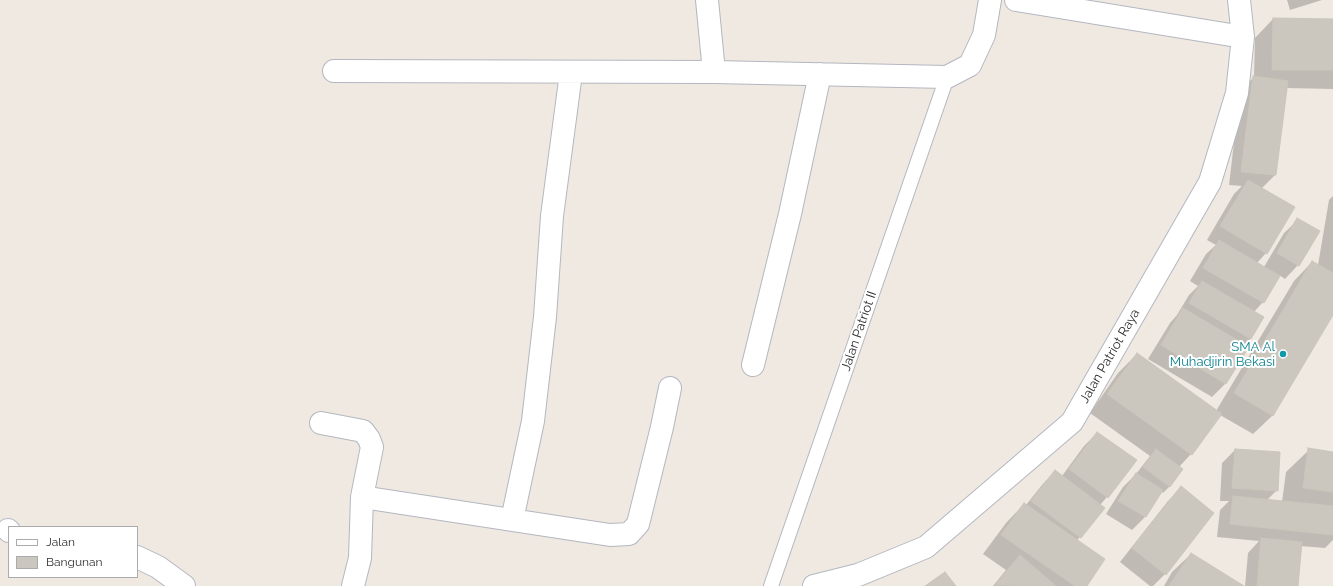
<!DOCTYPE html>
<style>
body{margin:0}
#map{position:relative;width:1333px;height:586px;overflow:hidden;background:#efe9e1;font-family:Raleway,sans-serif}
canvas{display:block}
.legend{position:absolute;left:8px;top:526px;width:130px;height:52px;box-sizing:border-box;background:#fff;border:1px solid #ababab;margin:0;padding:5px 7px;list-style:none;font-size:12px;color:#2e2e2e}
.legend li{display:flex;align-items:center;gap:8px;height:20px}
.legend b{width:20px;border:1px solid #ababab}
</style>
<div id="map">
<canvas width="1333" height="586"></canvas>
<ul class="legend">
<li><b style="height:5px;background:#fff"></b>Jalan</li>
<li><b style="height:11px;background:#cbc7bf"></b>Bangunan</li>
</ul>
</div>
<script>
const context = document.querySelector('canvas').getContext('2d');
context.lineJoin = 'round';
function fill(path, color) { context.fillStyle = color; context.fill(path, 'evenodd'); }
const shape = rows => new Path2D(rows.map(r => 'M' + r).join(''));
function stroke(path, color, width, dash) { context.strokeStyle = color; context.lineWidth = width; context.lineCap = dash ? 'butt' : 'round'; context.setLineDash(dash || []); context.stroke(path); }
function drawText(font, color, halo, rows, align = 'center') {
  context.font = font + ' Raleway,sans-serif'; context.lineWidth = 4; context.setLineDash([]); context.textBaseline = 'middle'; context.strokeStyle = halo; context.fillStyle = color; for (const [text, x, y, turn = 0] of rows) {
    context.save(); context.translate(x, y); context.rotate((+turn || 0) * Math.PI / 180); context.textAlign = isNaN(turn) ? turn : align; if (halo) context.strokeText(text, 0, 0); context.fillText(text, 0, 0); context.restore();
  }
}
const shadow = shape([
 [1287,0,1322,0,1290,10],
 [1273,19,1333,20,1333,89,1286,88,1275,175,1261,189,1266,253,1257,263,1264,267,1284,233,1298,220,1318,231,1298,265,1285,279,1279,275,1263,302,1254,312,1263,317,1250,339,1244,345,1226,383,1212,397,1148,359,1170,323,1177,315,1189,295,1198,286,1190,281,1206,254,1216,245,1207,240,1234,194,1242,186,1229,185,1240,91,1254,77,1255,38],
 [1333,196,1333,313,1272,416,1253,434,1220,415,1191,454,1179,467,1170,486,1163,493,1161,491,1145,517,1132,530,1106,514,1123,487,1136,474,1150,456,1090,413,1118,373,1137,354,1216,411,1294,281,1312,262,1318,265,1329,200],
 [1097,433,1107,497,1100,505,1077,541,1085,586,993,586,1006,570,983,554,1006,523,1024,504,1026,505,1042,485,1055,471,1062,476,1084,446],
 [1235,450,1277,490,1267,500,1282,502,1286,472,1309,450,1333,453,1333,540,1325,548,1300,546,1297,586,1245,586,1248,553,1259,541,1217,537,1220,510,1229,501,1220,501,1222,463],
 [1181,488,1165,574,1153,586,1150,586,1120,562,1168,501],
 [1191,554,1242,586,1164,586,1172,572]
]);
const building = shape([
 [1273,18,1333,19,1333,70,1272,70,1273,18],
 [1253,76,1288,81,1276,175,1241,172,1253,76],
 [1248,180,1295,207,1267,254,1220,226,1248,180],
 [1297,218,1320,231,1299,266,1277,253,1297,218],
 [1219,240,1280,276,1264,303,1203,268,1219,240],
 [1312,261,1333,273,1333,315,1273,416,1234,393,1312,261],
 [1202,281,1264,317,1251,339,1189,303,1202,281],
 [1183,308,1249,347,1226,384,1161,345,1183,308],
 [1137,353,1222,414,1192,455,1107,394,1137,353],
 [1097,432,1137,460,1108,498,1069,469,1097,432],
 [1308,448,1333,452,1333,492,1303,488,1308,448],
 [1156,449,1183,469,1170,487,1143,467,1156,449],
 [1235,449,1280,452,1278,491,1232,488,1235,449],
 [1055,470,1105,508,1081,538,1031,501,1055,470],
 [1136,473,1163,490,1146,517,1118,501,1136,473],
 [1181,486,1214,513,1166,575,1132,548,1181,486],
 [1233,496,1333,506,1333,535,1230,524,1233,496],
 [1024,503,1105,559,1087,586,1075,586,1001,535,1024,503],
 [1261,538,1302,542,1298,586,1257,586,1261,538],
 [1191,553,1244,586,1169,586,1191,553],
 [1020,555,1056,586,995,585,1020,555],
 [945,572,956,586,925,586,945,572]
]);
const lane = shape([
 [771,586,947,77]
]);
const street = shape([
 [707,0,714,72],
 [1016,0,1243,37],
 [334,71,714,72,947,77,970,65,984,35,990,0],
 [753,365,790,214,820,74],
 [321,423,363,431,369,439,372,447,362,497,360,558,353,586],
 [362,497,512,520,533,421,545,317,552,216,571,73],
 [512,520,610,535,629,534,638,524,662,427,670,388],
 [8,530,9,531],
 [137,557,158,567,184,586],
 [814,586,858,575,926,547,1072,422,1210,182,1237,93,1243,37,1239,0]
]);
const markers = [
 [1283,354,4,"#0f9aa8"]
];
const streetNames = [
 ["Jalan Patriot II",859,331,-71],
 ["Jalan Patriot Raya",1110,356,-60]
];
const cultureNames = [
 ["SMA Al",1275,347],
 ["Muhadjirin Bekasi",1275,362]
];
fill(shadow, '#0003');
fill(building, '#cbc7bf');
stroke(building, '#cbc5ba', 1);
stroke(lane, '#b4b7c1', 16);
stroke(street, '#b4b7c1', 24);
stroke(lane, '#fff', 14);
stroke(street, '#fff', 22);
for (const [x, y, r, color] of markers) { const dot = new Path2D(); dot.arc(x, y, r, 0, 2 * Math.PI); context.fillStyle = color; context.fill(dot); stroke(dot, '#fff', 1.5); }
drawText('13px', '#2e2e2e', '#fff', streetNames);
drawText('13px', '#0d838f', '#fff', cultureNames, 'right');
</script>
